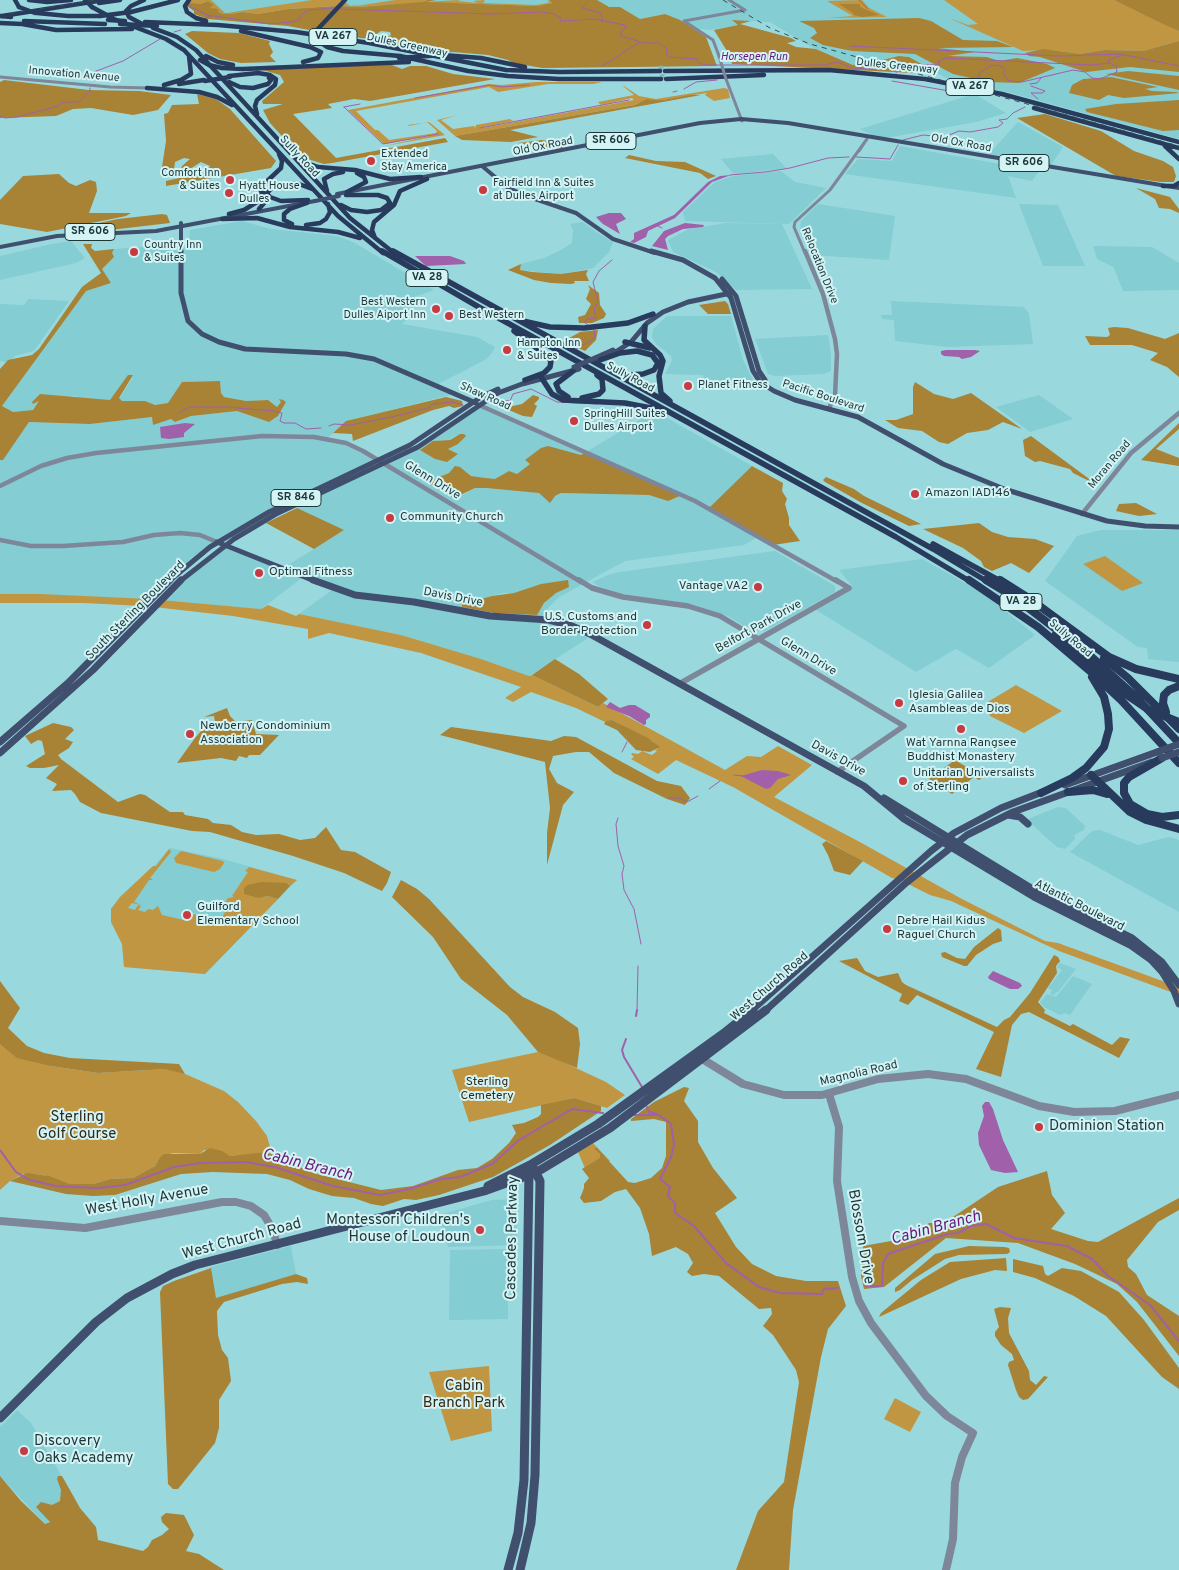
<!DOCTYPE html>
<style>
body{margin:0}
canvas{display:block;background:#99d8dd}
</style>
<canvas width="1179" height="1570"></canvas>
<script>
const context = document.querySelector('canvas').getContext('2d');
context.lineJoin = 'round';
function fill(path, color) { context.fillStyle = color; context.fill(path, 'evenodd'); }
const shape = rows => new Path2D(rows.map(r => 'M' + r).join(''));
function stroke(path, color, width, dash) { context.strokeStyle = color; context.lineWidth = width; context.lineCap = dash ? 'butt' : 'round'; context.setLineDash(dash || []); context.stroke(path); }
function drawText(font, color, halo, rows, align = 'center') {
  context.font = font + ' Overpass,sans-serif'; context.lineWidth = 4; context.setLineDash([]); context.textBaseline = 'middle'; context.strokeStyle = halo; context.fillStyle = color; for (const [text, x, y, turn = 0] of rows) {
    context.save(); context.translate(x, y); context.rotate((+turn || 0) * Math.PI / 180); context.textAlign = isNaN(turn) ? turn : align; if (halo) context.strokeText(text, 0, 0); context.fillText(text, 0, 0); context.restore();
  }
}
const built = shape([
 [207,0,316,0,225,15],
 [342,0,549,0,552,2,538,6,489,4,351,7],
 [597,0,1179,0,1179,139,1011,93,950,80,906,56,854,65,808,45,770,22,733,20,739,25,710,30,692,28,665,14,640,19,620,7,608,7],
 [974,94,1006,113,976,122,886,138,874,136,860,129],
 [1018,122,1063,147,1051,165,989,154],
 [900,146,1039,171,1032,181,1008,176,1016,198,845,174,858,159,892,161],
 [773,154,786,168,737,174,733,173,721,159],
 [781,171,795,182,826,188,789,224,685,221,683,212,715,182,733,176],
 [818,204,895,216,889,260,812,255,800,230,801,221],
 [1019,204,1058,205,1085,266,1043,266],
 [242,221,271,229,337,236,353,242,434,290,411,298,409,301,408,318,402,324,477,337,495,347,492,353,485,360,438,384,458,393,346,421,328,438,378,460,282,505,217,542,151,599,0,594,0,460,3,460,29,422,90,424,152,417,153,425,171,419,176,422,191,416,237,411,269,422,278,416,282,410,286,402,281,402,277,407,268,400,246,401,224,397,221,393,220,381,182,382,169,403,155,405,145,401,122,401,119,399,133,377,128,376,110,400,85,399,75,396,37,399,33,404,40,401,33,410,13,412,2,406,86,291,111,283,101,269,114,258,112,253,114,249,153,246,158,250,165,250,193,246,189,244,190,230],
 [583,222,596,232,613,242,609,252,593,268,561,274,520,270,521,264,544,258,561,250,572,243,573,230,570,224],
 [726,223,782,224,812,289,736,290,716,272,673,252,668,240,689,229],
 [71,241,85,258,76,263,0,280,0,256,52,244],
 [1093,246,1152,247,1179,263,1179,290,1123,291,1114,268,1115,268,1097,259],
 [28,299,69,301,34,351,15,356,8,363,0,361,0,304,24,305],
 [891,301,1024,307,1029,314,1033,344,948,347,895,341,894,320,882,319,881,315,892,315],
 [667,316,731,316,743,360,753,380,732,382,719,387,707,388,703,375,665,374,672,361,671,356,656,344,652,337,653,329],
 [828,335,831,354,831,371,824,374,775,376,768,374,755,339],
 [1039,395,1073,419,1030,432,996,407],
 [479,405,586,452,651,413,660,414,752,466,709,508,758,537,744,545,625,561,559,597,546,610,542,619,579,631,588,638,529,676,481,659,401,635,299,614,332,590,283,568,343,531,293,506,418,447],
 [460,434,465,436,458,444,448,449,458,454,447,462,435,459,421,450,430,444,441,440,450,440,451,438],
 [567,452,581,455,668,501,649,495,561,493,547,500,540,493,486,488,475,488,463,495,428,483,460,467,471,476,495,479,509,471,517,474,530,464,526,460],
 [535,586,566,588,556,593,544,603,536,615,494,613,462,607,463,604,475,600,503,593,514,593],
 [1101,530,1179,530,1179,662,1148,659,1147,648,1138,647,1045,581,1077,536],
 [222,547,302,578,261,609,161,600],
 [775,551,835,586,835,592,765,631,750,630,730,617,695,605,622,594,598,586,593,582,608,575,620,572],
 [922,559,983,593,1035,635,989,668,956,649,916,672,813,608,852,586,839,570],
 [1058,807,1066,808,1085,826,1084,830,1074,835,1075,839,1065,849,1057,847,1028,821,1030,818],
 [1100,830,1138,845,1169,837,1179,840,1179,912,1070,852,1092,831],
 [170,848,219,858,297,880,205,974,124,967,122,944,111,922,111,909,120,897,155,865],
 [1060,963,1076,969,1058,992,1056,992,1054,995,1050,994,1052,990,1048,988,1062,970,1057,967],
 [1073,976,1092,984,1070,1015,1065,1013,1060,1015,1044,1007,1040,1002,1047,994,1056,997],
 [516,1199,517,1245,448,1247,439,1215,492,1200],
 [291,1246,296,1274,216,1299,210,1267],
 [508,1249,508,1319,449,1320,450,1250],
 [17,1410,31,1423,76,1501,45,1524,0,1476,0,1427]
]);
const green = shape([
 [191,0,211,0,225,13,227,13,312,0,343,0,335,6,288,9,258,14,243,12,230,14,224,14,210,8,214,5,208,1,200,4,188,4],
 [395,0,426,0,423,2,460,0,458,1,477,3,473,1,483,0,485,1,483,3,536,5,548,3,549,2,547,0,552,2,547,5,538,6,453,3,380,5,358,7,341,6,345,2,350,6,358,5,356,6],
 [862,0,869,8,887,17,828,18,853,16,827,1],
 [944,0,1114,0,1179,31,1179,41,1143,51,1105,50,1080,54,1049,50,1023,51,949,18,968,25,978,24],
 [536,82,602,82,593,84,548,84,498,92,489,87,356,111,375,130,378,130,389,140,436,133,437,131,427,122,409,126,408,125,429,122,445,135,385,146,438,134,384,144,348,110,489,84,502,85],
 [619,86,611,87,619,86,624,86,639,96,656,99,724,88,728,89,730,98,714,101,705,95,707,93,663,100,646,99,635,105,455,136,437,120,458,115,441,120,453,129,474,126,475,128,476,125,510,119,513,121,480,128,483,128,634,100,632,98,601,105,598,102,634,95,623,86],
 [1105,556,1143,583,1122,591,1083,564],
 [0,594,41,594,149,599,142,606,84,603,0,603],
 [161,600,261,609,268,605,296,616,299,614,401,635,481,659,529,676,532,675,598,707,603,703,725,770,747,756,761,757,778,746,812,765,774,797,858,841,962,899,1045,941,1058,943,1179,987,1179,995,1059,951,951,901,930,895,900,880,892,878,733,787,676,760,658,774,631,759,634,757,631,754,632,753,638,754,642,751,652,755,657,751,654,750,658,749,654,742,612,720,605,722,576,708,531,692,513,702,505,698,521,687,421,653,329,633,308,639,308,629,233,616,154,607],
 [1016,685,1062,711,1024,733,990,716,986,703],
 [169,849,171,852,150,878,153,880,149,880,134,902,141,905,132,903,128,908,135,910,138,905,141,906,138,910,145,912,148,909,153,910,158,906,162,915,188,921,193,914,219,922,227,909,235,911,222,907,228,898,234,897,232,896,248,872,245,871,249,867,297,880,290,886,287,883,259,898,268,896,278,899,205,974,124,967,122,944,111,922,111,909,120,897,153,866,156,866],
 [181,851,223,861,224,863,220,869,214,872,176,863,174,858],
 [0,1044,51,1066,98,1073,165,1069,176,1070,224,1091,238,1102,256,1121,267,1136,270,1147,267,1152,259,1154,230,1156,204,1150,200,1154,173,1153,160,1157,155,1166,133,1178,110,1179,93,1184,70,1184,43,1175,23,1174,10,1181,0,1190],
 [538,1052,548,1055,606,1082,625,1095,607,1108,574,1098,469,1122,452,1070],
 [593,1143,610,1161,587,1173,578,1152],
 [489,1366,492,1431,451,1441,429,1372],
 [895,1398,921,1412,910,1432,884,1419]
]);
const forest = shape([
 [427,0,436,0,426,2,538,6,552,3,549,0,597,0,609,7,620,7,640,19,665,14,680,20,706,37,717,66,542,68,514,63,508,60,488,55,453,52,433,54,379,41,391,35,390,32,381,31,369,39,317,32,341,6,358,7,423,2],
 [1114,0,1179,0,1179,31,1163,24],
 [208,1,214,5,210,8,218,9,219,12,224,14,230,14,243,12,258,14,288,9,335,6,341,2,314,31,288,26,208,19,194,14,194,11,187,6,190,3,200,4],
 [839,4,860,4,860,7,879,15,862,17,854,15,853,13],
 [919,18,931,21,963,40,997,41,1013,47,938,48,975,52,948,56,987,57,999,61,1017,58,1047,64,1055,68,1019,83,988,82,953,74,915,54,852,51,823,45,810,38,817,33,814,28,799,21],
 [732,20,751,21,740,24,791,38,796,41,787,43,796,47,816,49,853,65,871,62,875,64,874,66,875,68,894,67,914,73,732,64,730,56,714,30,738,25],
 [192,31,239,33,270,41,269,44,273,52,270,56,276,62,241,63,220,59,208,53,185,34],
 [1179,41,1179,72,1130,67,1086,72,1040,57,1029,56,1025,53,1043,49,1080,54,1105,50,1143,51],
 [899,56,909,57,934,71,926,72,907,64,883,60],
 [387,63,402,69,410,66,426,66,453,74,495,79,370,101,354,99,328,104,332,108,293,114,336,158,445,138,448,142,332,163,324,164,301,157,270,123,263,110,283,104,263,104,262,101,284,82,280,75,263,70],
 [1128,71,1179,76,1179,90,1106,74],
 [1111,77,1158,87,1145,89,1152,91,1176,92,1179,93,1124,98,1108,95,1099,100,1069,93,1072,85,1083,79],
 [4,80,89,90,139,91,171,95,158,110,133,115,91,108,73,109,56,116,0,118,0,82],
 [197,94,216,99,230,109,276,161,271,168,166,186,166,181,206,172,210,166,201,162,185,172,180,172,182,166,190,159,184,158,175,162,174,170,168,173,163,171,162,167,166,141,164,114,168,113,172,105,199,104],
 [690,95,701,95,510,130,538,137,511,142,462,140,455,136,635,105,646,99,663,100],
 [1179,100,1179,130,1163,131,1087,112,1085,109,1116,104],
 [1045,114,1101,131,1134,151,1163,161,1173,167,1176,176,1174,182,1161,182,1116,176,1017,118],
 [542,140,565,144,566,146,560,149,551,147,534,150,533,145,518,143],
 [629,155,656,161,685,162,716,176,708,179,700,173,625,158],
 [59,174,69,183,76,186,90,180,96,182,97,191,89,213,131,213,126,216,47,232,0,224,0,200,23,176],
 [1136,188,1170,197,1179,209,1179,213,1170,209,1159,208,1155,199],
 [162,214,167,215,170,223,110,230,69,231,66,230,118,219],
 [83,244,92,244,91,248,95,251,114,249,112,253,114,257,102,269,111,283,86,291,2,406,13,412,33,410,39,401,33,404,32,402,40,394,110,400,128,375,133,375,119,398,122,401,145,401,155,405,168,403,182,382,220,381,221,393,224,397,246,401,268,400,277,407,281,402,279,399,283,400,286,402,278,416,269,422,237,411,191,416,175,422,171,419,153,425,152,417,90,424,29,422,3,460,0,460,0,369,8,360,32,355,39,349,82,287,101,273],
 [521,264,520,270,532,272,561,274,588,270,586,274,589,281,574,281,575,283,571,284,551,283,534,280,508,270],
 [588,285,599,293,600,305,606,314,604,318,592,323,579,323,578,317,585,315,591,304,586,299,590,289],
 [725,301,728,304,731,314,708,314,699,305],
 [1114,327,1128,328,1165,339,1179,333,1179,377,1167,367,1150,360,1158,353,1132,345,1090,345,1085,336,1107,337,1110,335,1108,328],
 [598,330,596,340,585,351,564,341,580,332],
 [915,382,934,394,953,399,971,393,1022,429,1003,422,988,430,967,433,948,444,939,442,922,431,898,428,885,420,896,420,913,414,913,387],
 [533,395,539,397,539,399,534,404,537,406,532,417,523,416,504,408,522,404],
 [446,397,462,401,463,406,454,408,449,406,433,410,353,441,352,434,333,433,346,421],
 [1179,423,1179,429,1156,449,1179,458,1179,466,1141,460],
 [460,434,464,434,466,436,458,444,448,449,458,454,447,462,435,459,420,450,433,441,450,440],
 [1031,436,1092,481,1089,481,1073,473,1070,469,1040,461,1035,462,1025,456,1023,440],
 [548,446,581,455,586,452,682,495,668,501,649,495,561,493,555,496,550,503,539,493,486,488,475,488,454,498,427,482,449,473,455,466,460,467,471,476,486,478,495,479,509,471,517,474,530,464,525,460,541,448],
 [752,466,783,483,782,491,787,499,785,504,789,518,789,525,800,541,773,545,709,508],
 [826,477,854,489,864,496,921,524,909,526,862,503,825,482,823,480],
 [1136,503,1157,514,1139,516,1116,511,1119,504],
 [297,508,344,530,314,549,266,523],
 [979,523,992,532,1008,537,1035,539,1054,546,1029,573,1011,563,992,571,984,567,981,561,963,548,923,529],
 [568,580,569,587,556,593,544,603,537,615,494,613,462,607,462,604,492,596,514,593,541,584],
 [555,659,579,674,608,699,598,707,532,675],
 [227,708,230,716,236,722,252,720,256,734,279,735,260,755,249,755,247,758,239,756,236,761,221,758,177,763,195,738,203,729,215,722,214,716,204,717],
 [612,720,648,738,660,747,650,752,636,750,617,730,604,724,606,721],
 [53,723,71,727,74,730,65,739,73,742,69,748,58,755,61,759,118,802,140,794,145,795,170,812,183,812,185,815,208,819,213,823,231,825,242,832,256,835,279,834,300,840,315,838,326,827,341,850,355,852,391,872,387,883,382,891,344,873,293,856,210,832,192,831,101,813,80,802,75,794,71,790,52,791,57,784,46,778,59,765,44,768,30,768,26,766,45,754,42,741,38,740,31,744,25,736],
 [451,727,551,741,564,736,576,737,657,781,681,786,690,798,685,805,667,799,614,773,589,752,576,752,553,756,549,769,557,783,574,792,563,805,547,865,547,833,550,808,545,762,440,735],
 [955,760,983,777,979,780,974,777,952,794,929,779],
 [826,841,863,861,850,875,834,871,828,855,822,844],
 [401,880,417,889,429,899,510,987,523,997,555,1012,578,1028,580,1044,577,1068,538,1052,507,1015,461,979,433,937,392,897],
 [261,882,287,883,290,886,278,899,268,896,259,898,244,894,244,888,248,885],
 [998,928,1001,930,1002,941,993,944,976,955,967,966,964,966,942,957,941,953,945,952,957,958,965,959,974,947],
 [1054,955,1058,957,1060,961,1056,966,1057,973,1038,1002,1045,1010,1044,1013,1070,1026,1073,1024,1112,1045,1120,1037,1130,1039,1119,1058,1029,1012,1021,1014,1012,1025,1001,1077,976,1069,994,1032,917,995,908,1005,899,1001,902,994,839,961,857,958,865,971,878,977,898,973,902,982,906,985,997,1027,1004,1020,1010,1017,1030,993],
 [0,981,20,1008,8,1028,27,1046,44,1053,70,1058,179,1064,185,1074,165,1069,98,1073,51,1066,17,1058,0,1044],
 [684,1087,689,1088,684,1101,698,1121,698,1142,713,1168,737,1198,715,1213,736,1247,752,1264,776,1276,806,1281,838,1281,846,1306,828,1329,821,1357,793,1510,789,1570,736,1570,758,1511,784,1482,799,1382,796,1370,773,1335,763,1326,772,1314,771,1308,759,1309,719,1276,704,1274,692,1276,687,1272,693,1263,688,1254,676,1247,652,1256,649,1234,640,1208,626,1189,615,1192,601,1201,584,1203,580,1198,584,1188,584,1184,589,1178,582,1169,600,1158,600,1154,594,1148,597,1148,628,1182,635,1183,651,1178,662,1168,666,1156,666,1122,654,1119,631,1121,631,1119,654,1102],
 [574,1098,601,1106,601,1111,550,1145,493,1177,439,1195,416,1200,404,1199,383,1206,371,1204,354,1198,332,1196,309,1189,290,1180,267,1174,213,1172,181,1174,115,1195,93,1196,66,1194,10,1181,27,1173,49,1176,70,1184,93,1184,110,1179,133,1178,155,1166,160,1157,164,1154,200,1154,210,1148,222,1151,230,1156,267,1152,313,1173,381,1190,413,1186,458,1170,477,1168,492,1159,509,1143,516,1133,512,1125,524,1123,538,1117,541,1114,541,1105],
 [1047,1171,1052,1195,1065,1213,1051,1229,1088,1241,1098,1242,1179,1198,1179,1210,1158,1222,1127,1260,1128,1267,1136,1274,1147,1295,1179,1316,1179,1356,1137,1302,1117,1284,1075,1264,1018,1243,946,1238,884,1287,864,1289,861,1276,863,1246,908,1238,929,1223,944,1223,998,1187],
 [969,1246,1004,1247,1009,1248,1010,1252,1007,1254,959,1255,945,1259,912,1280,900,1290,895,1292,895,1288,935,1254],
 [1006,1258,1007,1271,995,1270,961,1279,879,1317,881,1313,921,1280,950,1262],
 [1013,1259,1043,1266,1045,1274,1048,1276,1062,1268,1081,1271,1119,1292,1144,1320,1179,1368,1179,1389,1162,1377,1106,1316,1074,1296,1035,1278,1013,1272],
 [211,1268,216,1298,296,1274,307,1278,308,1284,297,1282,282,1284,224,1302,217,1311,218,1335,222,1350,228,1358,231,1381,219,1400,219,1428,215,1443,178,1489,173,1489,168,1484,160,1292,163,1286,174,1281],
 [1000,1307,1011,1308,1008,1318,1009,1333,1029,1371,1030,1380,1036,1385,1044,1376,1048,1377,1028,1399,1023,1400,1019,1397,1016,1390,1008,1365,1009,1362,1014,1360,1012,1354,1001,1345,995,1336,995,1332,999,1327,994,1309],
 [0,1476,21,1501,45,1524,50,1522,36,1507,41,1502,52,1505,60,1501,61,1490,57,1479,58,1476,62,1476,80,1508,96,1527,98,1540,143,1551,148,1547,152,1540,162,1535,169,1529,162,1522,161,1517,166,1513,184,1515,194,1535,186,1551,199,1554,224,1570,0,1570]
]);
const water = shape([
 [731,175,712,182,675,218,648,231,646,237,634,243,630,242,634,239,634,233,674,215,708,182,720,176],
 [609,213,621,213,626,219,616,224,620,234,603,224,596,217],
 [685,223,704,225,703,227,683,229,668,236,665,239,668,250,652,246,664,231],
 [415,256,450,256,464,261,466,264,426,266],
 [946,350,975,350,980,351,971,357,962,359,959,357,944,356,941,354,941,351],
 [185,423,195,424,184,433,184,437,169,439,161,438,160,427],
 [610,702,620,708,629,705,635,705,650,714,650,717,646,720,646,724,644,725,629,716,606,707],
 [762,770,778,771,791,775,778,779,770,788,766,789,741,776],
 [993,971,1020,983,1022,986,1018,989,1010,989,989,979,988,977],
 [985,1102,989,1102,993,1109,1003,1140,1018,1172,1005,1173,991,1170,979,1145,978,1133,984,1116,982,1106]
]);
const streamFar1 = shape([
 [590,0,582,8,601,13,603,22],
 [859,0,868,9],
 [187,5,207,15,270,24,292,22,300,19,300,16,308,10,336,8],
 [340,9,492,14,541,12,554,14,561,18,560,21,594,19,625,25,627,27,621,32,621,36,644,43,659,43,667,49,666,53,669,57,697,59,698,63,706,65,825,65,837,62,852,68,876,69,892,64,938,65,939,61,945,58,1091,65,1109,63,1108,61,1115,57,1125,55,1179,66],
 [204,19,211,16],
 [174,32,181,30],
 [850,46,1059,56,1123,54],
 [602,66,640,42],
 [896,73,900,65],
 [977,77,980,76,979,73,990,66,998,65,1004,68,1004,75,1009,81,1022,82,1073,70,1085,72,1092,78,1100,79,1117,72,1116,66,1109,63],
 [86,79,91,73,123,61,160,39],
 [892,81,949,91],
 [1030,84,1037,83,1041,78],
 [1031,86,1045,91,1042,93,1031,93,1038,99],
 [684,89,696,82,717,80],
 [673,92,677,91],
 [415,98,489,85,502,87,529,85],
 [344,107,383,144,438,134],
 [344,107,360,104],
 [0,116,5,118,17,117,58,106,63,102,78,102,90,91,90,88],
 [480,128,629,100],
 [903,140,923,135,944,137,959,131,970,132,998,127,1003,123,999,120,1007,119,1013,113,1025,107],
 [856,157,890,159,898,145],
 [730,175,765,172,790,168,828,158,849,157],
 [656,225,662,228],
 [588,325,584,322,588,319,596,318,594,308,598,302,593,282,599,271,612,260],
 [576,349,592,340,595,336,594,330],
 [495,400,510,401,513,394,531,389,557,402,597,404],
 [179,413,189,407,226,407,273,411,282,413,280,421,284,423,295,423,306,429,321,428],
 [329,426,334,424,351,425,391,417,428,408,433,404,453,402,463,405],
 [622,752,627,742],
 [734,775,743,776],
 [709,789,720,781],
 [669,798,680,798,687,802,698,796],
 [618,818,616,824,618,846,624,866,622,874,624,890,634,909,641,944],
 [637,1011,638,966]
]);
const stream = shape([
 [636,1016,637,1010],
 [626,1039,622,1050,624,1057,642,1087],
 [647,1107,649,1112,657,1114],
 [634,1115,659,1115,671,1124,674,1144,671,1157,660,1179,670,1187,668,1196,675,1203,675,1213,694,1226,726,1263,759,1287,780,1293,822,1294,824,1289,838,1288],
 [0,1150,16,1172,30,1180,56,1186,97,1188,125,1185,174,1167,200,1163,245,1162,275,1167,333,1186,380,1195,409,1189,441,1179,460,1177,492,1164,519,1140,572,1109,603,1113],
 [866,1286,882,1286,883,1263,888,1254,947,1234,958,1233,971,1226,986,1224,1014,1238,1067,1246,1092,1259,1108,1276,1150,1305,1179,1341]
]);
const highwayTunnel = shape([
 [659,68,664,68],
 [660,76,666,76]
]);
const minorFar3 = shape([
 [729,0,745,10],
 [684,21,745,10],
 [684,21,713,40,719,56],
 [0,77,110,87,147,88],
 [726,79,742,121],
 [805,253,794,227,795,222,830,190,867,139,859,151]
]);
const minorFar2 = shape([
 [805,251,823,294,835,339,837,354,835,396,829,408],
 [479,405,695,501,838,582],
 [0,486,41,466,67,458,96,453,262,436,314,437,346,443,363,451,581,582],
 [1082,514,1131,453,1179,413],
 [0,540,31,546,63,546,123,542,154,535,180,533,200,535,217,542]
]);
const minorFar1 = shape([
 [579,580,592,588,623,597,688,606,720,616,904,726,837,772],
 [836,580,849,588],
 [679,684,849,588]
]);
const minor = shape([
 [699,1057,743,1084,784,1095,822,1095,878,1079,928,1074,966,1079,1039,1106,1074,1112,1115,1111,1179,1095],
 [829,1094,839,1127,837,1181,852,1277,859,1301,871,1323,926,1396,947,1416,973,1433,962,1457,955,1483,953,1539,946,1570],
 [0,1221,85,1228,222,1202,236,1202,251,1206,264,1215,273,1230,277,1245]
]);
const majorFar3 = shape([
 [482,166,507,187,526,196,576,213,613,239,655,253],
 [337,194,700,123,741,119,788,123,1179,188],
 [181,223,181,253],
 [0,247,57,236,156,231,315,201]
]);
const majorFar2 = shape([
 [181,251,181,293,188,321,202,334,219,342,245,349,346,354,374,359,476,403],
 [651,251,683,260,715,278,731,298,753,371,760,382,774,391,795,400,858,417,943,464,1004,489,1107,521,1145,526,1179,527],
 [722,279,736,296,759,371,765,380],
 [611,355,631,342,647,323,663,312,688,302,731,293],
 [595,358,613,350],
 [217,542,317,582],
 [168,582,210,547,269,512,410,445,481,397,498,389],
 [179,582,234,539,276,514,418,447,498,393,522,384,579,369]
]);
const majorFar1 = shape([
 [313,580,355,595,414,602,490,616,549,620,572,626,590,634,864,786,904,819,1034,897,1130,945,1151,960,1162,972,1174,991,1179,1004],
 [0,742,68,683,170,580],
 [0,753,93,670,181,580],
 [1065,785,1157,752],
 [884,798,1036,891,1132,938,1162,962,1179,985],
 [1008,815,1020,817,1028,824],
 [751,1011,931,851,954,833,1001,808,1045,791],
 [765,1011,906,883,967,835,1013,812,1152,762]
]);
const major = shape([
 [488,1186,530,1165,598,1124,723,1034,753,1010],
 [0,1418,96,1322,127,1298,172,1274,195,1265,484,1191,537,1172,610,1128,766,1010],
 [508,1570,518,1533,524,1480,529,1172],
 [520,1570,531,1523,535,1475,540,1181,534,1169]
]);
const highwayFar2 = shape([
 [15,0,19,7],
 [29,0,47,2,71,0],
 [144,0,131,6,126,11,129,17,144,25],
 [189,0,185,6,187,12,196,18,206,21],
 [99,3,120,0],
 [92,7,114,19,166,39,184,50,338,216,383,253],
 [131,12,178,0],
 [37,13,68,16,100,16],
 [2,16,104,0],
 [24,21,105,24],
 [145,22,218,25,296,32,369,43,506,70,559,72,660,71],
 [0,23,22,24,56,30,132,29],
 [153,28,177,37,196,50,350,218,394,253],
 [241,31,310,47,321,52,318,58,303,62],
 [316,31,345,0],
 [318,41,327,47,343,51,400,56,468,71,508,76,559,79,661,79],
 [443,55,481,58,525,67],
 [206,56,218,62,233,65],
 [222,68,243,69,409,62],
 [665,71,829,70,925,79,1002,94,1179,142],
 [229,76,258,73,270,75,276,79,275,85,257,100,255,106,257,114],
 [666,79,764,75],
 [229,82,240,87,253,88,268,84,271,80,269,78],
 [179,84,204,80],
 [164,85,181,80,191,74,189,56],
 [147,88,199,92,217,97,232,105],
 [1034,108,1179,148],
 [1165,146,1179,159],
 [299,160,318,167,355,170,390,179,421,177],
 [1163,186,1174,186,1179,183],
 [327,191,324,179,333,174,343,172],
 [347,192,366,182,364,177,357,173],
 [308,200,281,201,270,197,267,193,274,186,288,184,299,184,312,189],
 [341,205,351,210,367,212,381,210,390,203,387,198,378,195,346,195],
 [259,209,265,202,263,192],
 [229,214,244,210,257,202,264,184,281,168,282,161,279,154],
 [222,219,257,218,290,227,338,232,360,238],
 [292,224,284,220,284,214,290,209,307,203],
 [306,225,320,223,326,219,330,212,328,204],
 [375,238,372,230,374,222,394,205,400,191,427,179]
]);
const highwayFar1 = shape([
 [382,251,484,310,896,537,971,582],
 [393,251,933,549,988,582],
 [523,321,550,327,584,328,628,323,653,314],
 [645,326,644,340,660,355,663,361,659,376,661,393,670,401],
 [514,331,546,355,551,361,550,367,544,373,525,380],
 [625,342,650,348],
 [600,360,620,353,637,351,652,355,658,363,654,370,643,374,630,375,612,370],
 [541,377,552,394,563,400,625,403,656,409],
 [568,397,559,391,556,384,573,371],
 [582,398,599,394,603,390,602,379,597,375],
 [933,544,1002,582]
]);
const highway = shape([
 [969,580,1038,627,1091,672,1121,700,1179,763],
 [986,580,1014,597,1086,652,1136,697,1179,743],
 [1000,580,1030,599,1109,657,1136,669,1179,679],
 [1056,634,1121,691],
 [1104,658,1128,678,1179,729],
 [1166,712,1163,703,1164,695,1169,690,1179,686],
 [1162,758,1129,777,1124,783,1124,793,1130,804,1147,814,1162,817,1179,815],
 [1091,775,1130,812,1146,820,1179,829],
 [1068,792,1093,790,1107,794],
 [1041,793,1072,778,1086,768,1104,747,1109,729,1108,714,1104,697,1092,677]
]);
const rail = shape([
 [723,0,770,28,810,44,1179,146],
 [0,15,97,0]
]);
const minorBridge = shape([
 [719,56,726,79]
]);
const majorBridgeFar2 = shape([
 [315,201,339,196]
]);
const majorBridgeFar1 = shape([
 [574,367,595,358]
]);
const majorBridge = shape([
 [1157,752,1179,744],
 [1162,758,1179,752]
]);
const highwayBridgeFar1 = shape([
 [85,0,92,7],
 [19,7,35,13],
 [0,16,11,17],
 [100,16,131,12],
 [108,20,125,21],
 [120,24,157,26],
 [316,31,315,36,318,41],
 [399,58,443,55],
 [200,60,209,65,222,68],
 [205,81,230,77]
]);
const highwayBridge = shape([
 [1121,691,1149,710,1179,722]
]);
const markers = [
 [371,161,5,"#c83941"],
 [230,180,5,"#c83941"],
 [483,190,5,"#c83941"],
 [229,193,5,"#c83941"],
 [134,252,5,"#c83941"],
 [436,309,5,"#c83941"],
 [449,316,5,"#c83941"],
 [507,350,5,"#c83941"],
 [688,386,5,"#c83941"],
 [574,421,5,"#c83941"],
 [915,494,5,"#c83941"],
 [390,518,5,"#c83941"],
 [259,573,5,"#c83941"],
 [758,587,5,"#c83941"],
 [647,625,5,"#c83941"],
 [899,703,5,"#c83941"],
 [961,729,5,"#c83941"],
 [190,734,5,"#c83941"],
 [903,781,5,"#c83941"],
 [187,915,5,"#c83941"],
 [887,929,5,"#c83941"],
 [1039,1127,5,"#c83941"],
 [480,1230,5,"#c83941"],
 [24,1451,5,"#c83941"]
];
const shields = [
 [333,37,48],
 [970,87,48],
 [611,141,50],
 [1024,163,50],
 [90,232,50],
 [427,278,42],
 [296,498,50],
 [1021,602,42]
];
const shieldNames = [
 ["VA 267",333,37],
 ["VA 267",970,87],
 ["SR 606",611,141],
 ["SR 606",1024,163],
 ["SR 606",90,232],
 ["VA 28",427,278],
 ["SR 846",296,498],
 ["VA 28",1021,602]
];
const farStreetnames = [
 ["Dulles Greenway",407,46,12],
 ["Dulles Greenway",897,67,6],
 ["Innovation Avenue",74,75,5],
 ["Old Ox Road",961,144,10],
 ["Old Ox Road",543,147,-11],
 ["Sully Road",299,157,47],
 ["Relocation Drive",819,266,68],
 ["Sully Road",630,378,28],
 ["Shaw Road",485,397,24],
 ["Pacific Boulevard",823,397,18],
 ["Moran Road",1110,465,-50],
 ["Sully Road",1070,639,40]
];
const farWaternames = [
 ["Horsepen Run",754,58]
];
const farPoinames = [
 ["Extended",381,155],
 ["Stay America",381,168],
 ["Comfort Inn",220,174,"right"],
 ["& Suites",220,187,"right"],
 ["Fairfield Inn & Suites",493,184],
 ["at Dulles Airport",493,197],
 ["Hyatt House",239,187],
 ["Dulles",239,200],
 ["Country Inn",144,246],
 ["& Suites",144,259],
 ["Best Western",426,303,"right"],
 ["Dulles Aiport Inn",426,316,"right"],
 ["Best Western",459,316],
 ["Hampton Inn",517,344],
 ["& Suites",517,357],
 ["Planet Fitness",698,386],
 ["SpringHill Suites",584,415],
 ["Dulles Airport",584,428]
];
const streetNames = [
 ["Glenn Drive",432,481,31],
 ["Davis Drive",453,598,11],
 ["South Sterling Boulevard",136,611,-45],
 ["Belfort Park Drive",759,627,-29],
 ["Glenn Drive",808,657,31],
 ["Davis Drive",838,759,29],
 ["Atlantic Boulevard",1079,906,27],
 ["West Church Road",770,987,-41],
 ["Magnolia Road",859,1074,-13]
];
const poiNames = [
 ["Amazon IAD146",925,494],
 ["Community Church",400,518],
 ["Optimal Fitness",269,573],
 ["Vantage VA2",748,587,"right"],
 ["U.S. Customs and",637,618,"right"],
 ["Border Protection",637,632,"right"],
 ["Iglesia Galilea",909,696],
 ["Asambleas de Dios",909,710],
 ["Newberry Condominium",200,727],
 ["Association",200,741],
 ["Wat Yarnna Rangsee",961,744,"center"],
 ["Buddhist Monastery",961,758,"center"],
 ["Unitarian Universalists",913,774],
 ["of Sterling",913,788],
 ["Guilford",197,908],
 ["Elementary School",197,922],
 ["Debre Hail Kidus",897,922],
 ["Raguel Church",897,936]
];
const parkNames = [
 ["Sterling",487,1083],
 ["Cemetery",487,1097]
];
const nearParknames = [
 ["Sterling",77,1118],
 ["Golf Course",77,1135],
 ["Cabin",464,1387],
 ["Branch Park",464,1404]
];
const nearPoinames = [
 ["Dominion Station",1049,1127],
 ["Montessori Children's",470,1221,"right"],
 ["House of Loudoun",470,1238,"right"],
 ["Discovery",34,1442],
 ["Oaks Academy",34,1459]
];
const nearStreetnames = [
 ["West Holly Avenue",147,1201,-10],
 ["Blossom Drive",860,1237,80],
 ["Cascades Parkway",513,1238,-89],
 ["West Church Road",242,1240,-15]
];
const nearWaternames = [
 ["Cabin Branch",307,1166,14],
 ["Cabin Branch",936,1229,-15]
];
fill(built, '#83cdd3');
fill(green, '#c09643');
fill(forest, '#a88235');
fill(water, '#a060aa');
stroke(streamFar1, '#a060aa', 1);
stroke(stream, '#a060aa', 2);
stroke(highwayTunnel, '#80b8bc', 4.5, [4.5, 2.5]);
stroke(minorFar3, '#7d8799', 3);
stroke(minorFar2, '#7d8799', 4.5);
stroke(minorFar1, '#7d8799', 5.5);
stroke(minor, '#7d8799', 8);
stroke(majorFar3, '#3f4f6d', 4);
stroke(majorFar2, '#3f4f6d', 5);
stroke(majorFar1, '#3f4f6d', 7);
stroke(major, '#3f4f6d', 9);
stroke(highwayFar2, '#293b5d', 4.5);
stroke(highwayFar1, '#293b5d', 5.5);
stroke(highway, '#293b5d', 8);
stroke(rail, '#315254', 1, [5, 5]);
stroke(minorBridge, '#7d8799', 3);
stroke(majorBridgeFar2, '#3f4f6d', 4);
stroke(majorBridgeFar1, '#3f4f6d', 5);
stroke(majorBridge, '#3f4f6d', 7);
stroke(highwayBridgeFar1, '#293b5d', 4.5);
stroke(highwayBridge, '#293b5d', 8);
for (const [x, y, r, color] of markers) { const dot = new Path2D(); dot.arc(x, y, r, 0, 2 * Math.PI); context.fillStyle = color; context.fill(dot); stroke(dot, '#d4f3f5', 2); }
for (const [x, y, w] of shields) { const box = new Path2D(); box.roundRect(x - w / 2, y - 8.5, w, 17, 4); context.fillStyle = '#d4f3f5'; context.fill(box); stroke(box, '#1d3739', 1); }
drawText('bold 11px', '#1d3739', null, shieldNames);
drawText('11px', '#1d3739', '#d4f3f5', farStreetnames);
drawText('italic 11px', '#6a1876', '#d4f3f5', farWaternames);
drawText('11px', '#1d3739', '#d4f3f5', farPoinames, 'left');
drawText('12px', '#1d3739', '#d4f3f5', streetNames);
drawText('12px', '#1d3739', '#d4f3f5', poiNames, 'left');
drawText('12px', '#322917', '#d4f3f5', parkNames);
drawText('15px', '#322917', '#d4f3f5', nearParknames);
drawText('15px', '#1d3739', '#d4f3f5', nearPoinames, 'left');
drawText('15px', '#1d3739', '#d4f3f5', nearStreetnames);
drawText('italic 16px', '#6a1876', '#d4f3f5', nearWaternames);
</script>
